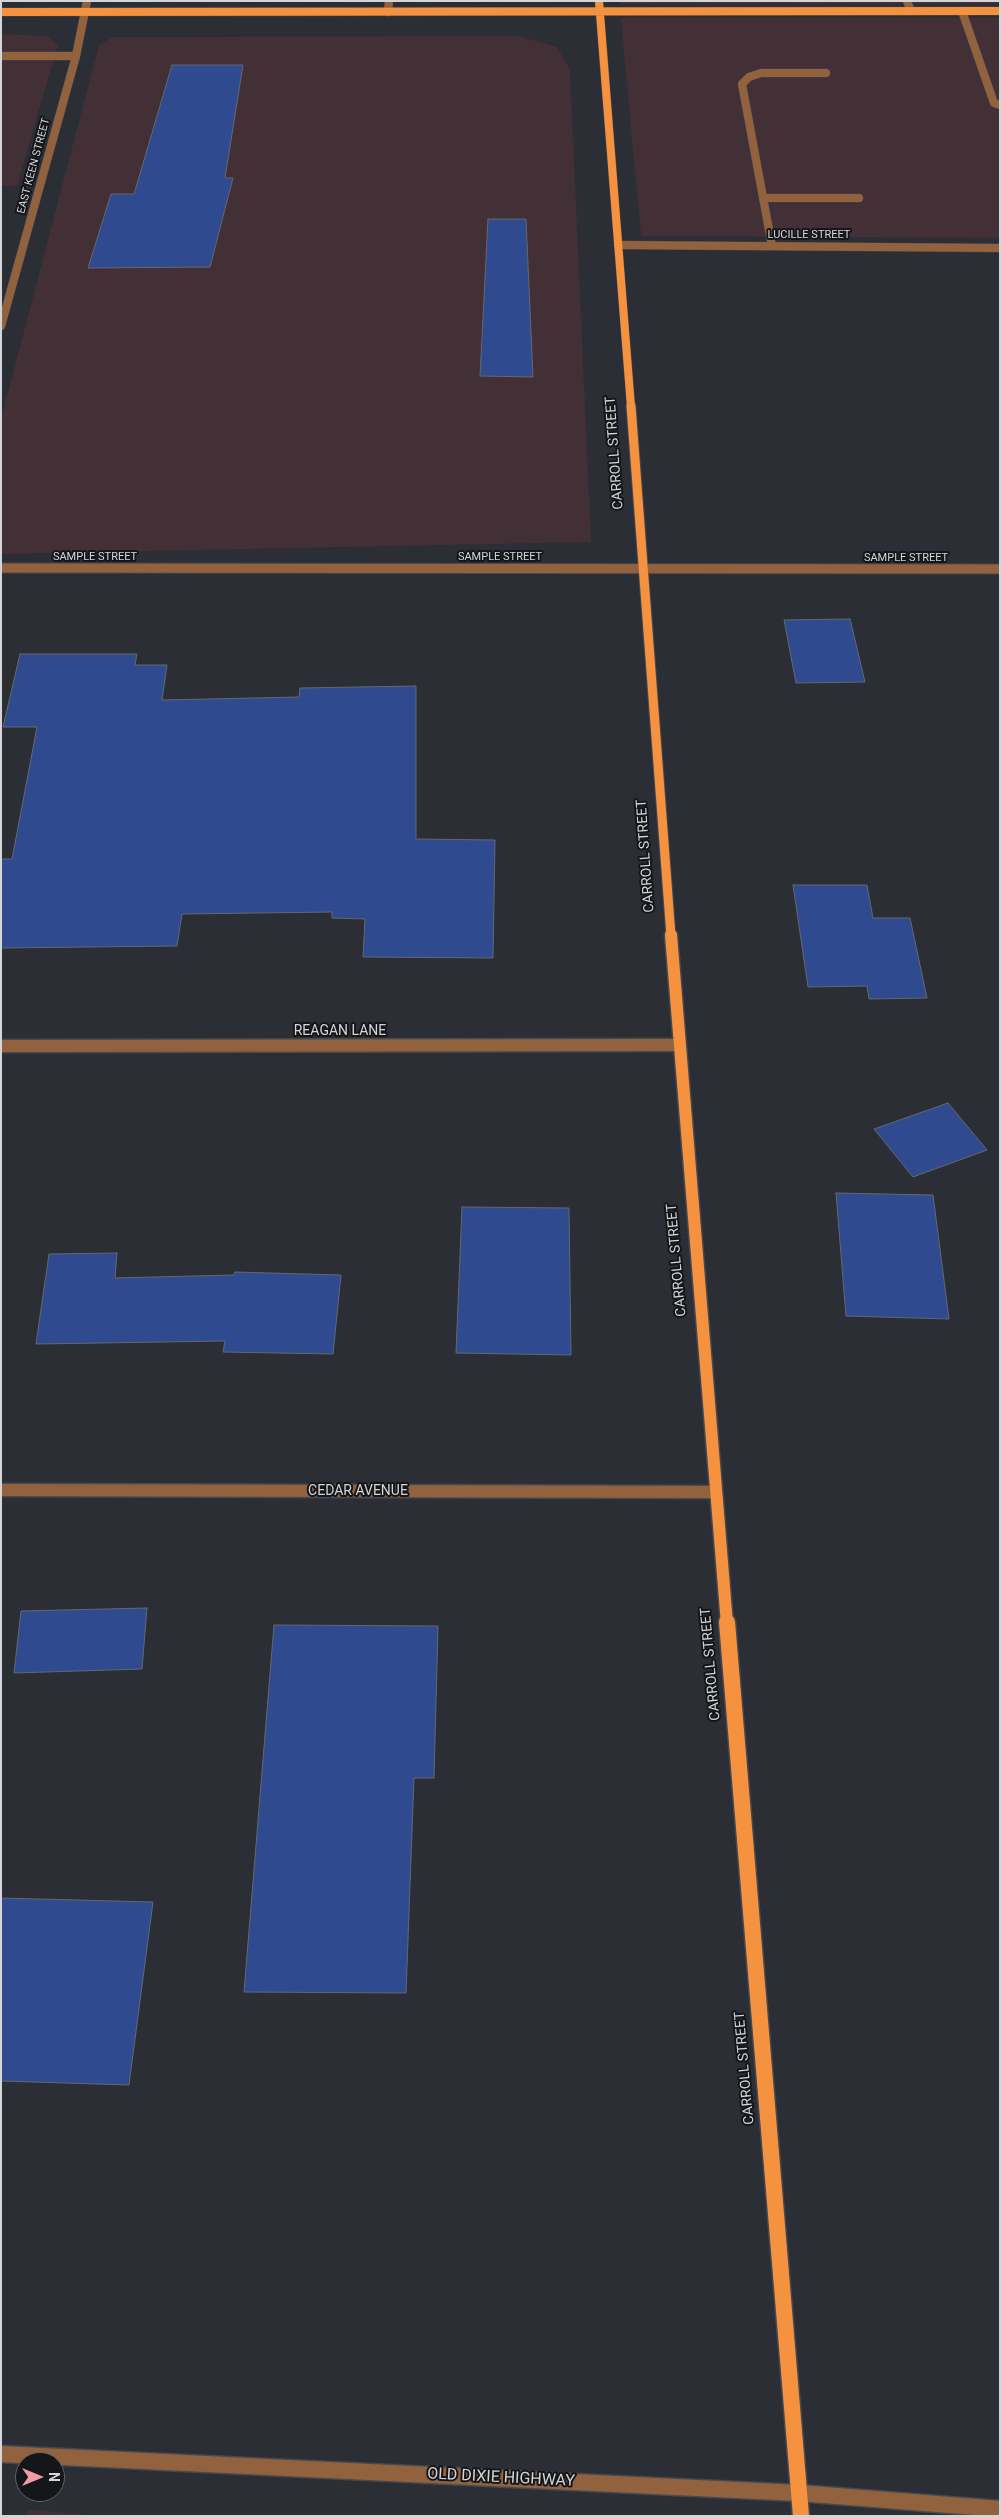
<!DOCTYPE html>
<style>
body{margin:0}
#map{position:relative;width:1001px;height:2517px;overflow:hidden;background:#2b2e35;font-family:Roboto,sans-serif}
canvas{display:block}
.frame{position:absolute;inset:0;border:2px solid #d3d5d9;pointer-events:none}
.north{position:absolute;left:15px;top:2452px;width:50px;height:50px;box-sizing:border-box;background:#151619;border:1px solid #616266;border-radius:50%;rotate:90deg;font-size:14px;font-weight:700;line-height:20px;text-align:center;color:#d3d5d9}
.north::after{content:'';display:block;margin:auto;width:18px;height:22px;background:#f49aa4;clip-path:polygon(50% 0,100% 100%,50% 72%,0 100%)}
</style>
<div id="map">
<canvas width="1001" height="2517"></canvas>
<div class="frame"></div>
<div class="north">N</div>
</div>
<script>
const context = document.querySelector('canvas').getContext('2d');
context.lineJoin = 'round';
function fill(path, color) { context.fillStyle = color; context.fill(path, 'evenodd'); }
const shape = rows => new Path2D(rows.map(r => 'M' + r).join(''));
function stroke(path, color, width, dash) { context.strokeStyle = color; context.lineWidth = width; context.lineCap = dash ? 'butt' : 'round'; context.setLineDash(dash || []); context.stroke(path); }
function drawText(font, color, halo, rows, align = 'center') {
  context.font = font + ' Roboto,sans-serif'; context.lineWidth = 4; context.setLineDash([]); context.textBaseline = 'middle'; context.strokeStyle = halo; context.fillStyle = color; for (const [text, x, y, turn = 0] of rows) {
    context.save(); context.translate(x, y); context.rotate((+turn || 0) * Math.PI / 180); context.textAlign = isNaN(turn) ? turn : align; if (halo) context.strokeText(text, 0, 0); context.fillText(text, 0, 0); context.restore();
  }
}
const commercial = shape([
 [619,1,1000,1,1000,4,619,4],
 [621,18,1000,18,1000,238,641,236],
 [1,34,47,36,58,45,17,186,1,186],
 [518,36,557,47,570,70,591,542,1,554,1,419,99,45,113,37],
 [27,2510,57,2512,101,2516,27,2516]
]);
const building = shape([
 [172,65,243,65,225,178,233,178,210,267,88,268,111,194,134,194,172,65],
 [488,219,526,219,533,377,480,376,488,219],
 [850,619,865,682,796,683,784,620,850,619],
 [20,654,137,654,135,665,167,665,162,700,299,697,300,688,416,686,416,839,495,840,493,958,363,957,365,919,332,918,332,912,182,914,177,946,1,948,1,859,12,859,37,727,3,727,20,654],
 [793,885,867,885,873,918,910,918,927,998,869,999,867,986,808,987,793,885],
 [948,1103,987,1150,913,1177,874,1129,948,1103],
 [836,1193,933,1195,949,1319,846,1316,836,1193],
 [462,1207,569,1208,571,1355,456,1353,462,1207],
 [117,1253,115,1278,234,1275,235,1272,341,1275,333,1354,223,1352,225,1341,36,1344,49,1254,117,1253],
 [147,1608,142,1669,14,1673,21,1611,147,1608],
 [274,1625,438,1626,434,1778,414,1778,406,1993,244,1992,274,1625],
 [1,1898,153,1902,129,2085,1,2081,1,1898]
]);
const minorFar3 = shape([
 [907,1,911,11],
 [962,11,994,103,1000,105],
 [388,12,389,1],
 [1,56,76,56],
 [763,198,859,198],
 [618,245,1000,248],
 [772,246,742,84,749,77,761,73,826,73],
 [1,326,76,56,87,1]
]);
const minorFar2 = shape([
 [1,568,1000,569]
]);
const minorFar1 = shape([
 [1,1046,679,1045],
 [1,1490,715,1492]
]);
const minor = shape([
 [1,2454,799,2493,1000,2509]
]);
const majorFar3 = shape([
 [599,1,631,407],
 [1,12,1000,11]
]);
const majorFar2 = shape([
 [631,406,671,936]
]);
const majorFar1 = shape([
 [671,935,727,1624]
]);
const major = shape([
 [727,1622,801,2516]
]);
const farStreetnames = [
 ["EAST KEEN STREET",34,166,-75],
 ["LUCILLE STREET",809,235],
 ["SAMPLE STREET",95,557],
 ["SAMPLE STREET",500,557],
 ["SAMPLE STREET",906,558]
];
const streetNames = [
 ["CARROLL STREET",615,453,-94],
 ["CARROLL STREET",646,856,-94],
 ["REAGAN LANE",340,1031],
 ["CARROLL STREET",677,1260,-95],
 ["CEDAR AVENUE",358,1491],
 ["CARROLL STREET",711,1664,-95],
 ["CARROLL STREET",745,2068,-95]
];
const nearStreetnames = [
 ["OLD DIXIE HIGHWAY",501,2478,3]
];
fill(commercial, '#432f36');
fill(building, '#2f4a8f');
stroke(building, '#64686f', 1);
stroke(minorFar3, '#46494f', 9);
stroke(minorFar2, '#46494f', 11);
stroke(minorFar1, '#46494f', 15);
stroke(minor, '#46494f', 19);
stroke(majorFar3, '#46494f', 9);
stroke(majorFar2, '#46494f', 11);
stroke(majorFar1, '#46494f', 15);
stroke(major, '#46494f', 19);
stroke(minorFar3, '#92623e', 8);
stroke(minorFar2, '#92623e', 9);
stroke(minorFar1, '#92623e', 12);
stroke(minor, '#92623e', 16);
stroke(majorFar3, '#f59240', 8);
stroke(majorFar2, '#f59240', 9);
stroke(majorFar1, '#f59240', 12);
stroke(major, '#f59240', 16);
drawText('11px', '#d3d5d9', '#151619', farStreetnames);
drawText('14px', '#d3d5d9', '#151619', streetNames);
drawText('16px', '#d3d5d9', '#151619', nearStreetnames);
</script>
